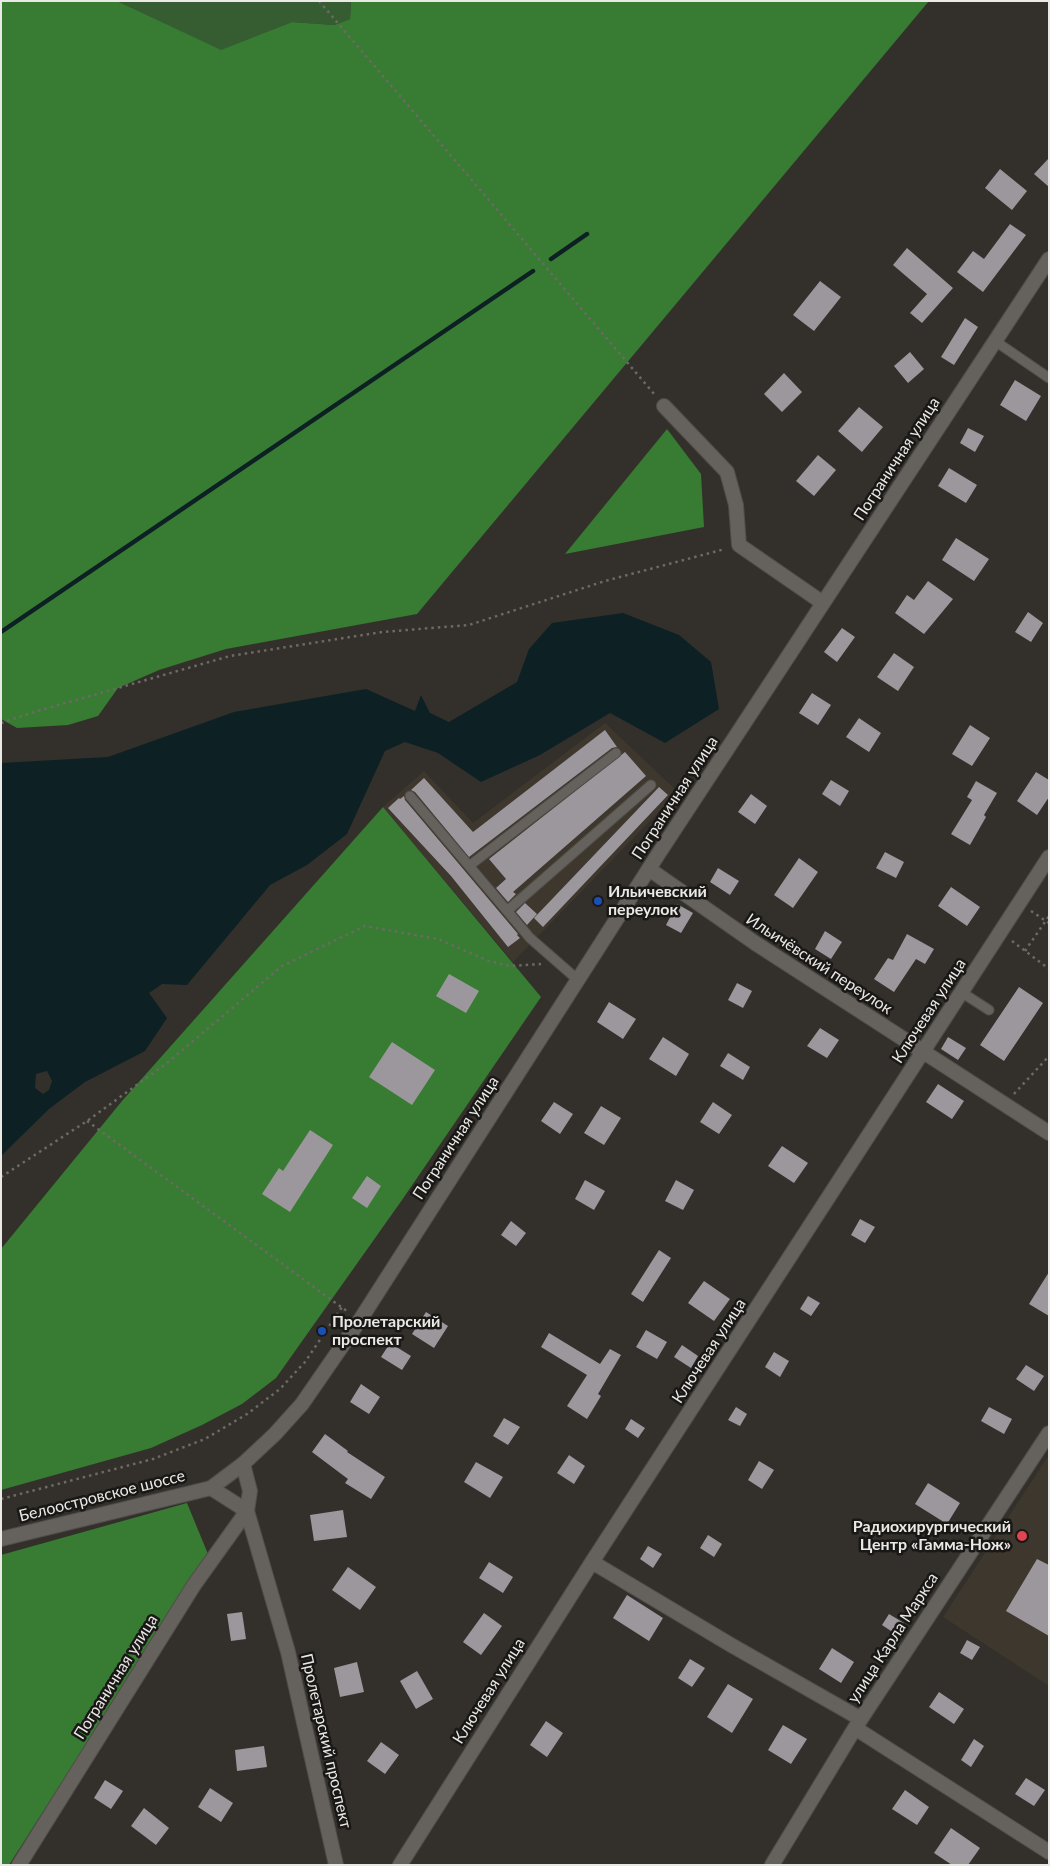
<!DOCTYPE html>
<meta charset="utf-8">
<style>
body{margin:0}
#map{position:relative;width:1050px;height:1866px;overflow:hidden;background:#33302b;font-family:Lato,sans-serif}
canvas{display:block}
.frame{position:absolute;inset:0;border:2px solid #ebe9e6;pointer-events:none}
</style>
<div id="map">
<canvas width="1050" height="1866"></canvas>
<div class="frame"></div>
</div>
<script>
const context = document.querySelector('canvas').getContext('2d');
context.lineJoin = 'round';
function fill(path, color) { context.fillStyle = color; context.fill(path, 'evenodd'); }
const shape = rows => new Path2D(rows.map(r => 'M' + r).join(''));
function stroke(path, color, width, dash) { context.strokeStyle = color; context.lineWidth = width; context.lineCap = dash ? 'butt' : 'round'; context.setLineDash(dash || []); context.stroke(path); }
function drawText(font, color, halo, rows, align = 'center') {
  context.font = font + ' Lato,sans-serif'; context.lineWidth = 5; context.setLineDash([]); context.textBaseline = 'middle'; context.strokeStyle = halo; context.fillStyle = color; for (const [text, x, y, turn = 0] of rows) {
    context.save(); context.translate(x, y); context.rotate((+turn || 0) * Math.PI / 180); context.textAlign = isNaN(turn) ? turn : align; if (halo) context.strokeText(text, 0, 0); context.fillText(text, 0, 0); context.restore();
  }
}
const built = shape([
 [605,723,678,792,513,962,383,807,424,771,473,823],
 [1049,1455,1049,1686,943,1617]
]);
const green = shape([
 [117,1,351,1,350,19,334,25,292,22,221,51]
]);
const forest = shape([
 [1,1,117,1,221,50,292,22,334,25,350,19,351,1,929,1,417,614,226,649,159,670,118,688,98,716,68,725,17,728,1,719],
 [667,429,701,474,704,527,565,554],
 [383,807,541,997,402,1200,276,1378,242,1404,202,1425,151,1448,1,1490,1,1249,122,1101],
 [187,1503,208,1554,9,1865,1,1865,1,1555]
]);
const water = shape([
 [623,613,679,635,711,662,719,709,665,743,610,713,540,755,481,782,438,753,405,742,385,751,347,834,307,865,270,885,187,985,162,984,149,993,167,1018,145,1051,85,1082,49,1109,1,1156,1,763,108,757,234,712,366,689,415,711,421,695,430,713,449,722,517,682,529,649,552,623],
 [47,1071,52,1081,49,1090,43,1094,35,1088,36,1074]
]);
const stream = shape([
 [551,259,587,234],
 [1,632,533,271]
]);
const building = shape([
 [1049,158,1049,187,1034,174],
 [1000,169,1027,191,1012,210,985,188],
 [1010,224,1026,235,983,292,957,272,973,251,984,259],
 [907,248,953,288,922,323,910,313,927,294,893,265],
 [820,281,841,297,814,331,793,315],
 [965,318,978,327,954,365,941,357],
 [910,352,924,369,908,383,894,366],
 [784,373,802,392,782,412,764,394],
 [1015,380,1041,396,1026,421,1000,405],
 [859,407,883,427,862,452,838,431],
 [968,428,984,436,975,452,960,443],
 [818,455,836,470,814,496,796,481],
 [949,468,977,485,966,503,938,486],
 [956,538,989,559,974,581,942,560],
 [928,581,953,599,924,634,895,613,907,595,914,600],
 [1028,612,1043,623,1031,642,1015,632],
 [842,628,855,637,837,662,824,652],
 [894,653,914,667,898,691,877,677],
 [812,693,831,705,818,725,799,713],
 [859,718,881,733,869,752,846,737],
 [970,725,990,738,972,766,952,754],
 [605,730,617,747,612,748,469,857,415,792,411,790,424,778,473,832],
 [625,752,646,776,513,892,516,894,508,902,496,888,506,879,489,859],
 [1036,772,1049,780,1049,797,1037,815,1017,801],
 [831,780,849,791,840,806,822,794],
 [976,781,997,793,984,815,986,817,970,845,951,834,972,800,967,797],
 [659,787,668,795,543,927,534,918],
 [751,794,767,806,755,824,738,812],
 [404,796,405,800,518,934,517,935,520,938,508,947,451,876,388,808,399,798,400,799],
 [885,852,904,862,896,878,876,868],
 [799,858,818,872,793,908,774,895],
 [718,868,739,881,730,895,710,882],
 [951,887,980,907,967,926,938,906],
 [525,903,537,914,527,925,516,912],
 [677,904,693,913,681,933,666,925],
 [825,931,842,942,831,959,815,949],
 [907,934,934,949,925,964,916,959,894,992,874,979,888,958,893,960],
 [449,974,479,991,466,1013,436,996],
 [737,983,752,991,743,1008,728,1000],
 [1019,987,1043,1003,1004,1061,980,1045],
 [609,1002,636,1019,623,1039,597,1022],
 [820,1028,839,1040,827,1058,807,1046],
 [663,1037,689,1054,676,1076,649,1059],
 [948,1037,966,1048,958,1060,941,1049],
 [392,1042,435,1070,412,1105,369,1077],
 [728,1053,750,1067,743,1080,720,1066],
 [938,1084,964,1101,952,1119,926,1102],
 [554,1102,573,1114,560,1134,541,1121],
 [713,1102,732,1115,719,1134,700,1122],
 [601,1106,621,1118,604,1145,584,1133],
 [310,1130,333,1145,290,1212,262,1194,279,1168,283,1171],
 [782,1146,808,1163,794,1183,768,1166],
 [367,1176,381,1186,367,1208,352,1198],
 [585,1180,605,1191,594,1210,575,1199],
 [676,1180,694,1190,683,1210,665,1201],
 [860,1219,875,1227,865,1243,851,1235],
 [511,1221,526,1233,516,1246,501,1235],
 [659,1250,671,1258,643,1302,631,1294],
 [1049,1272,1049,1316,1029,1304],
 [704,1281,730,1299,714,1321,688,1303],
 [808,1296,820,1303,811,1316,800,1309],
 [426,1312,448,1326,434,1348,412,1334],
 [646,1330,667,1342,657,1359,636,1347],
 [549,1333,600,1364,610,1349,621,1355,598,1394,601,1396,587,1419,567,1406,587,1375,541,1347],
 [390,1343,411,1356,402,1370,381,1357],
 [682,1345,698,1356,691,1368,674,1357],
 [774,1352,789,1361,780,1377,765,1367],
 [1026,1365,1044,1376,1034,1391,1016,1379],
 [361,1384,380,1397,369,1414,350,1402],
 [736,1407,747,1414,740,1426,728,1420],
 [989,1407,1012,1419,1004,1434,981,1421],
 [504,1418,520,1427,508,1445,493,1436],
 [631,1419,645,1428,638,1438,625,1429],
 [325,1434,348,1451,347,1452,385,1477,371,1499,345,1483,348,1479,312,1452],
 [569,1455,585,1466,574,1484,557,1473],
 [759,1461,774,1470,762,1489,748,1480],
 [476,1462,503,1477,490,1498,464,1482],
 [928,1483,960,1503,947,1524,915,1504],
 [343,1510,347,1537,314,1541,310,1515],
 [708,1535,722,1544,714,1557,700,1548],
 [648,1546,662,1554,653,1568,640,1559],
 [1037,1559,1049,1565,1049,1636,1006,1611],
 [489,1562,513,1577,503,1593,479,1578],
 [348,1567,376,1587,360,1610,332,1590],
 [627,1595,663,1618,649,1641,613,1618],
 [242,1612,246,1639,231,1641,227,1614],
 [484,1613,502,1626,481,1655,463,1642],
 [889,1614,904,1623,897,1635,882,1625],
 [967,1640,980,1647,972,1660,960,1653],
 [832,1648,854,1662,841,1683,819,1669],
 [690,1659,705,1668,692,1687,678,1678],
 [357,1662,364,1692,340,1697,334,1668],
 [417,1671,433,1699,416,1709,400,1681],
 [728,1684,753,1699,732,1733,707,1717],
 [939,1692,964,1709,954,1724,929,1707],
 [546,1721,563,1733,547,1757,530,1745],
 [783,1725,807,1739,791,1764,768,1750],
 [974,1739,984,1746,971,1767,961,1760],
 [381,1742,399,1755,385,1774,367,1761],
 [264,1746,267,1767,237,1771,235,1750],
 [1026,1778,1045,1790,1034,1806,1015,1794],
 [105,1780,123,1791,111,1809,94,1798],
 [210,1788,233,1803,221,1822,198,1807],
 [905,1790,929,1807,917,1825,892,1809],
 [144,1808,169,1828,156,1845,131,1826],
 [951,1828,980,1848,968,1865,952,1865,934,1853]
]);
const path = shape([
 [319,1,655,395],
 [1,723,34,712,230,656,382,632,469,625,605,581,725,549],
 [1031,911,1049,923],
 [1012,941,1049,969],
 [1025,951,1049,916],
 [1014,1094,1049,1056],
 [87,1121,348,1312],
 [1,1177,87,1121,167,1063,282,966,365,926,438,939,489,961,510,966,541,964],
 [1,1499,153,1459,205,1439,247,1414,280,1389,305,1362,342,1307]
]);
const service = shape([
 [995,341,1049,378],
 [410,796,530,938,578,980],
 [469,866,616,753],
 [507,911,651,785],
 [961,992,989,1010]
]);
const minor = shape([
 [664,406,727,472,736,505,739,545,823,603],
 [649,869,755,943,1049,1133],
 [592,1562,731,1645,861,1719],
 [855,1728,1049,1852],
 [19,1865,194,1585,247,1511],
 [400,1865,592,1562,1049,857],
 [772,1865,855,1728,1049,1433]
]);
const tertiary = shape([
 [243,1464,250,1491,247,1511,288,1652,336,1865],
 [211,1488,247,1511]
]);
const secondary = shape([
 [1,1539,211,1488,243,1464,275,1434,302,1404,360,1320,659,853,1049,259]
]);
const markers = [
 [598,901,5,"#1a4fb4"],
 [322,1331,5,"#1a4fb4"],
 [1022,1536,6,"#e0444e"]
];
const streetNames = [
 ["Пограничная улица",897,459,-57],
 ["Пограничная улица",675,798,-57],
 ["Ильичёвский переулок",819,964,33],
 ["Ключевая улица",929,1011,-57],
 ["Пограничная улица",456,1138,-57],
 ["Ключевая улица",709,1351,-57],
 ["Белоостровское шоссе",102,1496,-14],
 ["улица Карла Маркса",893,1638,-57],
 ["Пограничная улица",116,1677,-58],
 ["Ключевая улица",489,1691,-58],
 ["Пролетарский проспект",326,1741,77]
];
const poiNames = [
 ["Ильичевский",608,892],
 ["переулок",608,910],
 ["Пролетарский",332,1322],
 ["проспект",332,1340],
 ["Радиохирургический",1011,1527,"right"],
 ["Центр «Гамма-Нож»",1011,1545,"right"]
];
fill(built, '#3e372d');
fill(green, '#365c32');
fill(forest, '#387b32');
fill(water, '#0d2023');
stroke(stream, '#0d2023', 4.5);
fill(building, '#9c979d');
stroke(service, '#504e4a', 11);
stroke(minor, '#504e4a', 16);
stroke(tertiary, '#504e4a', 16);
stroke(secondary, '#504e4a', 16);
stroke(path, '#6d6a66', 2.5, [2.5, 4]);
stroke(service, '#65615c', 9);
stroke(minor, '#65615c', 14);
stroke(tertiary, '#65615c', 14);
stroke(secondary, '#65615c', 14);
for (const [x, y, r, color] of markers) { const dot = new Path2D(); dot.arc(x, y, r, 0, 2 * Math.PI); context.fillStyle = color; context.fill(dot); stroke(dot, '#191816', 2); }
drawText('16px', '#ebe9e6', '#191816', streetNames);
drawText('bold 16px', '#ebe9e6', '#191816', poiNames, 'left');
</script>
